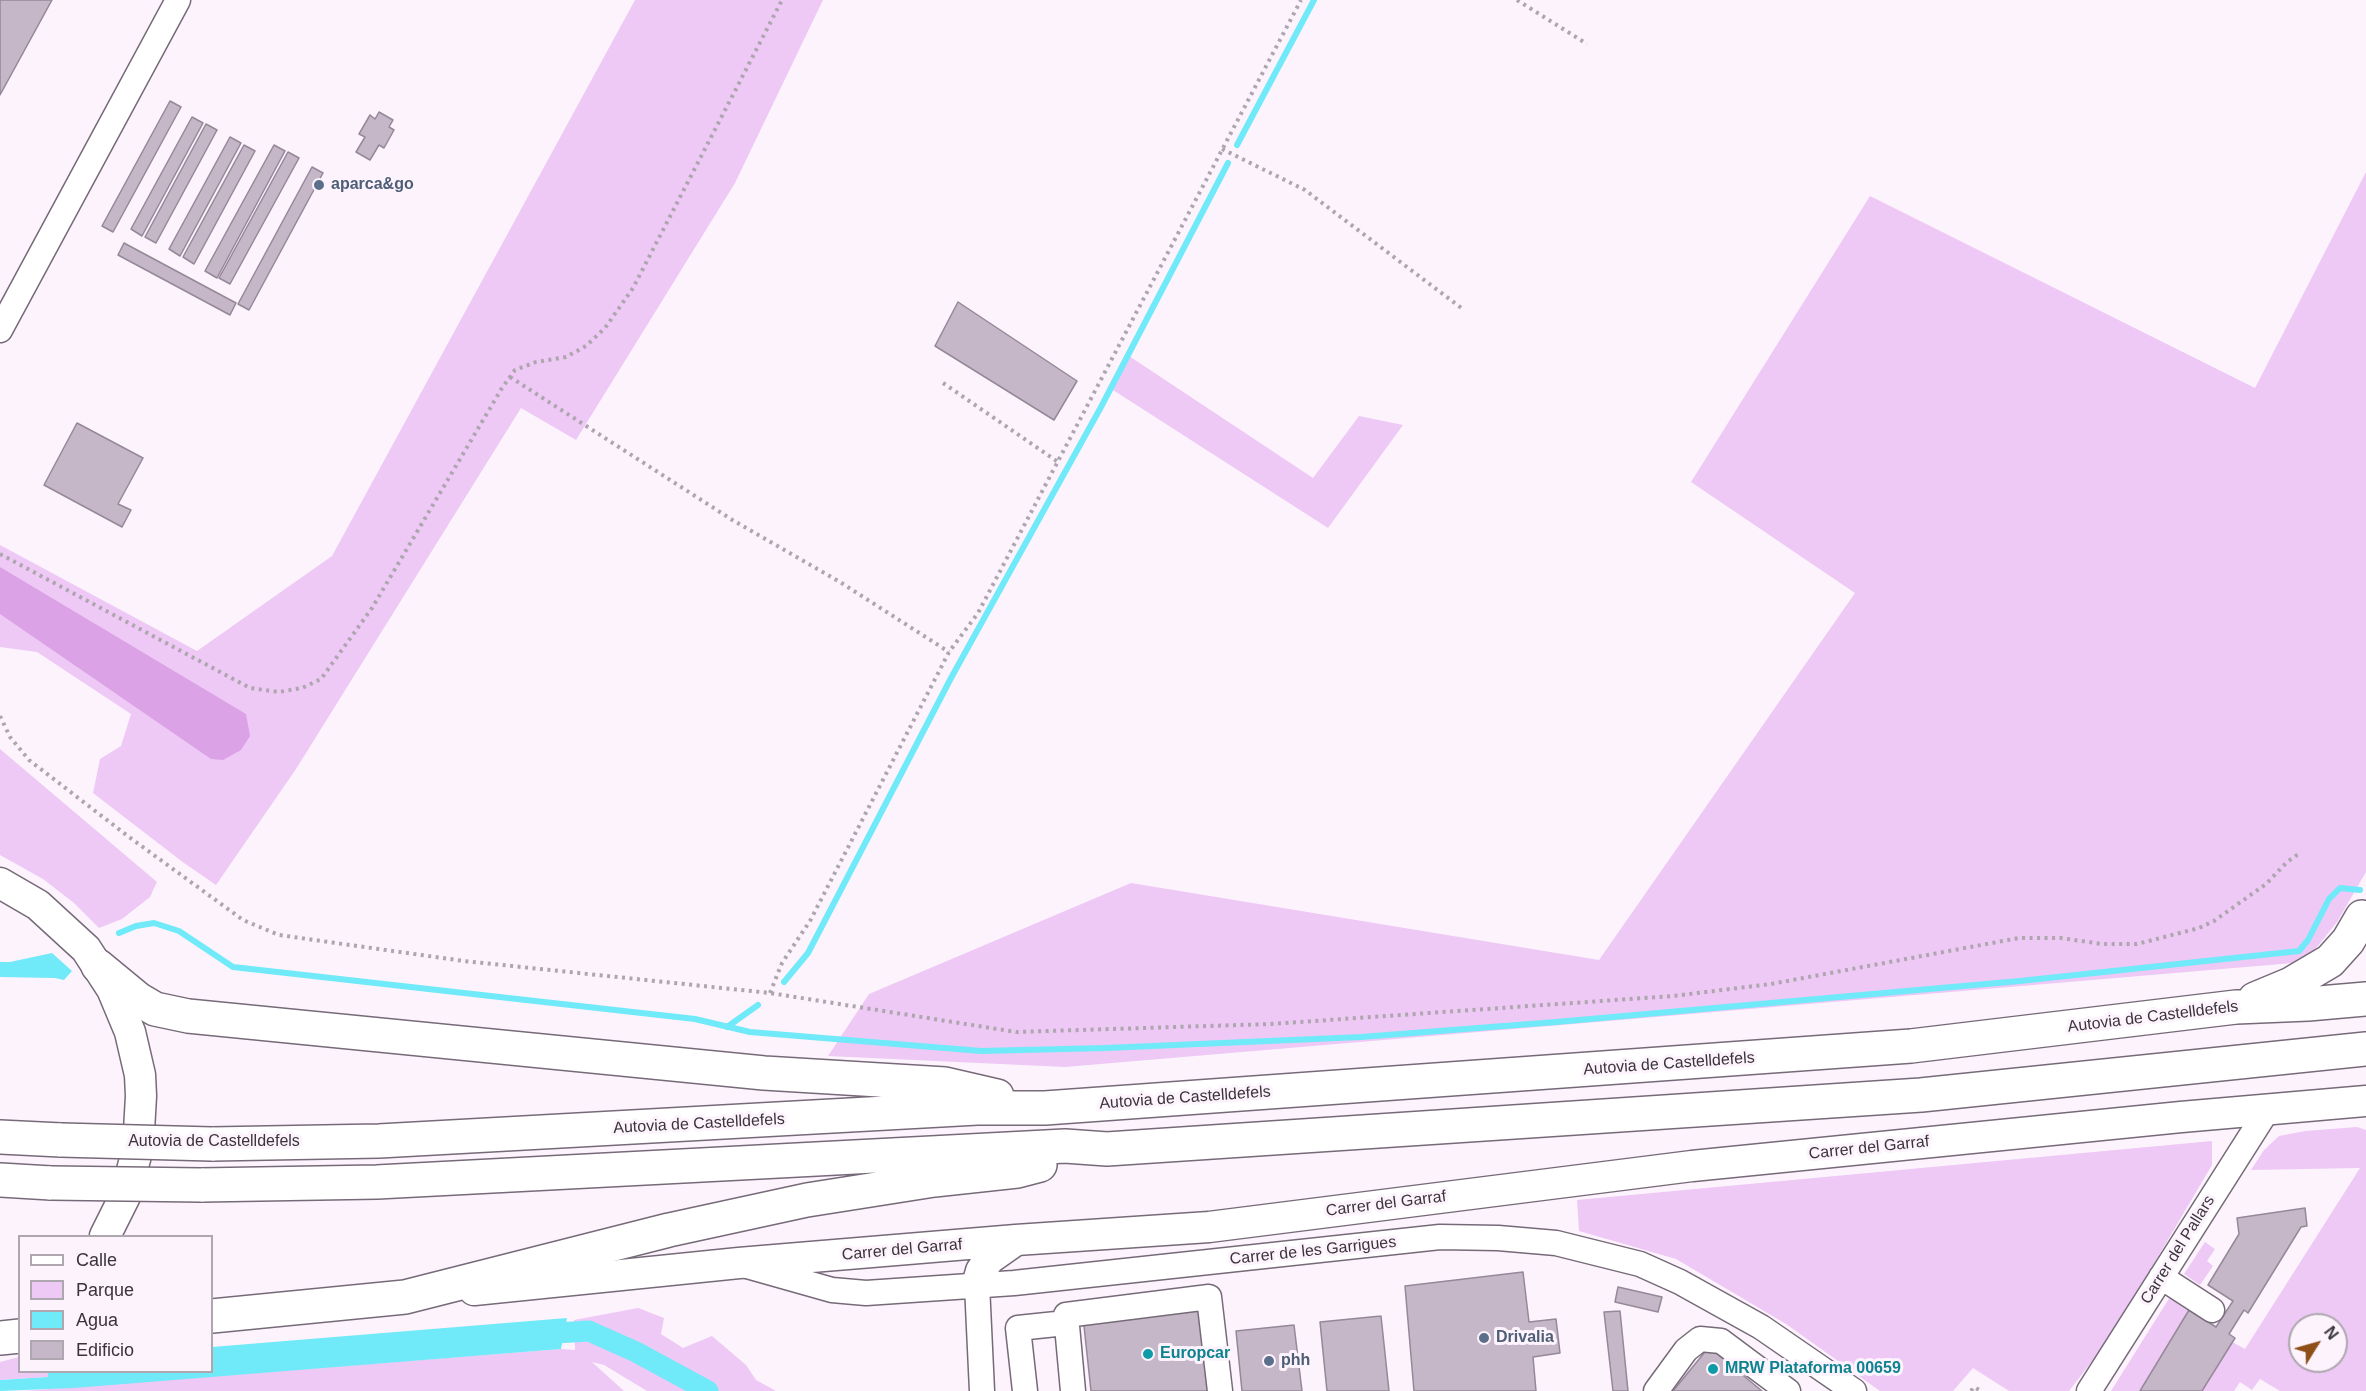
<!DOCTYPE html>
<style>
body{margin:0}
#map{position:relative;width:2366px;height:1391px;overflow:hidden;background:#fcf3fd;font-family:Helvetica,sans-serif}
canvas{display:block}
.legend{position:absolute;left:18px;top:1235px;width:195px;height:138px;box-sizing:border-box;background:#fcf3fd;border:2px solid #aea7af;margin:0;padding:8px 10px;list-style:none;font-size:18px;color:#3a353b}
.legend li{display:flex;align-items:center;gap:12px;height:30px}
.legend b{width:30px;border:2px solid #aea7af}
.north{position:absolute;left:2288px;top:1313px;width:60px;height:60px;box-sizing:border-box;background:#fcf3fd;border:2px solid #aea7af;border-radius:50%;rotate:53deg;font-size:16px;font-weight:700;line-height:24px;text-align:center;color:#3a353b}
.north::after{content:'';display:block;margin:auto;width:21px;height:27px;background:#8e4e17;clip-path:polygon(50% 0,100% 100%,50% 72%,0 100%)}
</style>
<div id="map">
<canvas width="2366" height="1391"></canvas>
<ul class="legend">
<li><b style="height:8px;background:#fff"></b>Calle</li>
<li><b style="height:16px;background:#eec9f5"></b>Parque</li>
<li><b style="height:16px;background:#70e9f8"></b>Agua</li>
<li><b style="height:16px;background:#c5b7c8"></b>Edificio</li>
</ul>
<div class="north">N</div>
</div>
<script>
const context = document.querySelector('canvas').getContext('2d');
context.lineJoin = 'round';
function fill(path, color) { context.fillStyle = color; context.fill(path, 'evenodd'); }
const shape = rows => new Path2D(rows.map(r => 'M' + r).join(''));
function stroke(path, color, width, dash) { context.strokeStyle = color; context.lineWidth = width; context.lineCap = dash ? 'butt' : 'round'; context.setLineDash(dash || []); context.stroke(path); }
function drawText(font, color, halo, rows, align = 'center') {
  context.font = font + ' Helvetica,sans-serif'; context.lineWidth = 6; context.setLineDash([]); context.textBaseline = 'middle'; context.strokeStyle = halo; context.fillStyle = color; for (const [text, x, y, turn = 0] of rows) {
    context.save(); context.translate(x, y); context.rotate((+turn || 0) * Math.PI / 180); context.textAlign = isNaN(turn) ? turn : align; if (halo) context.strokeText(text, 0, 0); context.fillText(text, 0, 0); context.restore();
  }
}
const green = shape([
 [635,0,823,0,735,183,576,440,521,408,296,769,216,885,184,863,93,793,100,759,121,746,131,714,37,652,0,647,0,545,197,651,332,556],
 [2366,172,2366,872,2337,922,2305,962,1065,1067,828,1056,869,994,1131,883,1599,960,1855,593,1691,482,1870,196,2255,388],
 [1129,356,1313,478,1359,416,1403,425,1328,528,1113,390],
 [0,749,157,882,150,897,122,919,99,928,74,903,43,879,0,855],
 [2357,1127,2366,1130,2366,1391,2280,1391,2260,1379,2252,1390,2240,1382,2234,1391,2202,1391,2232,1342,2245,1349,2360,1168,2251,1170,2264,1150,2279,1136,2305,1131],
 [2300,1325,2336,1325,2336,1361,2300,1361],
 [2212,1141,2212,1165,2110,1338,2069,1391,2009,1391,1973,1368,1953,1391,1880,1391,1786,1324,1676,1259,1579,1231,1577,1200],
 [2205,1242,2215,1249,2207,1261,2213,1266,2200,1285,2184,1274],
 [2170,1297,2189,1310,2140,1391,2111,1391],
 [638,1308,664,1318,661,1334,683,1348,712,1336,746,1365,756,1380,776,1391,647,1391,604,1365,592,1362,624,1391,24,1391,561,1349,575,1350,574,1320],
 [19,1357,20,1372,48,1372,49,1377,0,1380,0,1362]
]);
const forest = shape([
 [0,567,246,714,250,736,241,750,223,760,211,759,0,614]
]);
const water = shape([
 [52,953,72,971,64,980,55,978,0,977,0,962,10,962],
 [567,1318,561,1349,74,1388,0,1391,0,1380,48,1377,48,1372,212,1372,212,1347]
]);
const stream = shape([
 [1237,145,1314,0],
 [119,933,136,926,154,923,179,931,233,967,695,1019,750,1032,981,1051,1106,1048,1361,1037,1556,1022,2020,981,2299,951,2308,940,2329,899,2340,888,2360,890],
 [784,982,808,953,951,678,1101,407,1228,163],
 [727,1027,758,1005]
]);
const canal = shape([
 [538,1334,589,1331,636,1352,708,1391]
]);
const building = shape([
 [0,0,52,0,0,95,0,0],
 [170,101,181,107,113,232,102,226,170,101],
 [379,112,393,120,389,127,394,130,384,148,379,145,370,160,356,152,365,137,359,134,370,115,375,119,379,112],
 [192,117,203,123,142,236,131,229,192,117],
 [206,124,217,130,156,243,145,237,206,124],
 [230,137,241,143,180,256,169,249,230,137],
 [244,145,255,151,194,264,183,257,244,145],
 [274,145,285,151,217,278,205,271,274,145],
 [288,152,299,158,230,284,219,278,288,152],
 [312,167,323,173,249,310,238,304,312,167],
 [124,243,236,303,230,315,118,255,124,243],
 [958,302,1077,381,1054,420,935,346,958,302],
 [77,423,143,458,118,504,131,510,122,527,44,485,77,423],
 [2305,1208,2307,1226,2301,1227,2248,1313,2244,1310,2229,1334,2235,1338,2202,1391,2140,1391,2189,1310,2216,1327,2233,1301,2208,1285,2239,1234,2237,1218,2305,1208],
 [1523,1272,1529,1322,1556,1319,1560,1353,1533,1357,1536,1391,1414,1391,1405,1286,1523,1272],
 [1618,1287,1662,1297,1658,1312,1615,1302,1618,1287],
 [1204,1304,1213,1391,1091,1391,1083,1317,1204,1304],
 [1620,1311,1628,1391,1613,1391,1604,1312,1620,1311],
 [1381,1316,1389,1391,1327,1391,1320,1322,1381,1316],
 [1294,1325,1302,1391,1242,1391,1236,1331,1294,1325],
 [1709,1347,1762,1391,1673,1391,1709,1347]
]);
const path = shape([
 [1517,0,1587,44],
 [1222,149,1305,190,1464,310],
 [510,377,734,521,840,582,949,652],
 [943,383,1058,462],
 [0,554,250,688,279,692,302,688,321,679,372,608,502,388,515,370,536,362,566,357,586,346,605,328,633,288,782,0],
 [0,716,10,737,29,760,129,837,243,920,279,935,464,961,770,993,1016,1032,1271,1024,1673,996,1771,984,2019,938,2061,938,2102,944,2137,944,2199,928,2214,921,2266,884,2287,862,2300,853],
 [770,993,782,963,810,921,949,652,978,613,1301,0],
 [1971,1391,1974,1387,1981,1391]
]);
const minor = shape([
 [0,330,178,0],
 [747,1266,832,1290,866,1293,1014,1283,1440,1237,1498,1238,1556,1243,1640,1264,1680,1282,1761,1327,1854,1391],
 [2161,1277,2212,1310],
 [977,1285,982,1391],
 [1025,1391,1018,1328,1066,1323],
 [1073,1391,1066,1315,1209,1297,1220,1391],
 [1656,1391,1686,1350,1700,1339,1721,1341,1788,1391],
 [2089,1391,2268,1109]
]);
const major = shape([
 [0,883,38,905,86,949,112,989,130,1032,140,1075,141,1096,138,1148,125,1196,105,1236],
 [977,1285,981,1271,989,1259,1016,1240],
 [474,1290,739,1263,1016,1240,1209,1227,1692,1166,2181,1117,2366,1101]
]);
const highway = shape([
 [98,966,138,999,155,1009,188,1016,764,1073,945,1084,997,1096],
 [2255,999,2291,984,2330,961,2348,941,2362,917],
 [0,1137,61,1140],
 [212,1144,379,1141,977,1108,1045,1108,1911,1046,2236,1007,2308,1004,2366,999],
 [0,1180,51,1183],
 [201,1185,377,1182,1065,1146,1107,1149,1921,1095,2366,1049],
 [212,1316,405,1297,669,1230,807,1200,934,1180,1017,1171,1040,1165],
 [0,1338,20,1336]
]);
const highwayBridge = shape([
 [61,1140,212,1144],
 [51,1183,201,1185]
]);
const markers = [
 [319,185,6,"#5c6f8a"],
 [1484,1338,6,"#5c6f8a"],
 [1148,1354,6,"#0f9aa8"],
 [1269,1361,6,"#5c6f8a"],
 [1713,1369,6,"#0f9aa8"]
];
const serviceNames = [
 ["aparca&go",331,185],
 ["Drivalia",1496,1338],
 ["phh",1281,1361]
];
const streetNames = [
 ["Autovia de Castelldefels",2153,1017,-7],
 ["Autovia de Castelldefels",1669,1064,-4],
 ["Autovia de Castelldefels",1185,1098,-4],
 ["Autovia de Castelldefels",699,1124,-3],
 ["Autovia de Castelldefels",214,1142],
 ["Carrer del Garraf",1869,1148,-6],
 ["Carrer del Garraf",1386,1204,-7],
 ["Carrer del Garraf",902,1250,-5],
 ["Carrer del Pallars",2178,1250,-58],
 ["Carrer de les Garrigues",1313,1251,-6]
];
const cultureNames = [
 ["Europcar",1160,1354],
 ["MRW Plataforma 00659",1725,1369]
];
fill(green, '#eec9f5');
fill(forest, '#dba3e6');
fill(water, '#70e9f8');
stroke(stream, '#70e9f8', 6);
stroke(canal, '#70e9f8', 21);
fill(building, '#c5b7c8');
stroke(building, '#958898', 1.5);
stroke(minor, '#766a78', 27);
stroke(major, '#766a78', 33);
stroke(highway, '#766a78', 36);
stroke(path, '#ada6ae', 4, [3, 4.5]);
stroke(minor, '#fff', 24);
stroke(major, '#fff', 30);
stroke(highway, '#fff', 33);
stroke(highwayBridge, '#766a78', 36, []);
stroke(highwayBridge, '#fff', 33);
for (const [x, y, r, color] of markers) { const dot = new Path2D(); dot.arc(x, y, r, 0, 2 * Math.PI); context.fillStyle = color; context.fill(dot); stroke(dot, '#fcf3fd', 2); }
drawText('bold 16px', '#4e5e75', '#fcf3fd', serviceNames, 'left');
drawText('16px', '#3a353b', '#fcf3fd', streetNames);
drawText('bold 16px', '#0d838f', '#fcf3fd', cultureNames, 'left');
</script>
